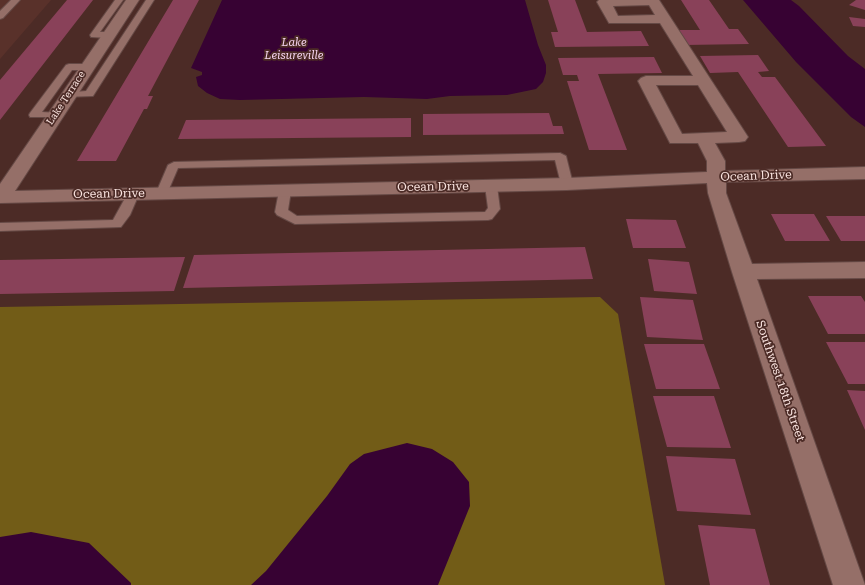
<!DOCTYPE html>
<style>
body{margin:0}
canvas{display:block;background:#4c2b26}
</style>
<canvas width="865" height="585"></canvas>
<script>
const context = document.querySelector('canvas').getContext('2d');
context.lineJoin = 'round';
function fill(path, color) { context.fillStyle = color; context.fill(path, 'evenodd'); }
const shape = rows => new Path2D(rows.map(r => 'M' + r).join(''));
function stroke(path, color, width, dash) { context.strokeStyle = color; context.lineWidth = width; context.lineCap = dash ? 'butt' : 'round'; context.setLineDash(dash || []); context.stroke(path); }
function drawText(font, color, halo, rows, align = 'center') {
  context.font = font + ' "Roboto Serif",serif'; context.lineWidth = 3.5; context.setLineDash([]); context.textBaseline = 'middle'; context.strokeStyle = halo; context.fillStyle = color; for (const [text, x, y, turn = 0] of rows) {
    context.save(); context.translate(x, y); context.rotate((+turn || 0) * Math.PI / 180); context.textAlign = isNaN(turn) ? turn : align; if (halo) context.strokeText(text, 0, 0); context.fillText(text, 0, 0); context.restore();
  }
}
const built = shape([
 [0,0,51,0,0,59]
]);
const green = shape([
 [600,297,618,314,665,585,0,585,0,307]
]);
const water = shape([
 [222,0,525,0,538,45,546,65,546,73,543,82,536,89,507,95,450,96,427,99,364,97,240,100,220,99,207,93,198,86,196,77,202,75,202,72,191,68],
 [743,0,791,0,799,6,848,56,865,69,865,127,851,117,796,62],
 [407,443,432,449,453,462,469,482,470,506,438,585,251,585,266,571,327,496,350,464,364,454],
 [31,532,89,543,131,583,131,585,0,585,0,537]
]);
const building = shape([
 [67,0,93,0,0,120,0,80],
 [173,0,199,0,148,96,153,96,147,109,144,109,116,161,77,161],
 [548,0,575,0,587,32,641,31,649,46,555,47,551,32,558,32],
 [681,0,709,0,729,29,738,29,749,44,684,45,676,30,700,30],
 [856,0,865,0,865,10,849,5],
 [849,17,865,19,865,27,853,26],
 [758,55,769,71,758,72,762,77,775,77,826,146,788,147,738,72,710,73,700,56],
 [654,57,662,73,598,74,627,150,589,150,567,81,579,81,577,75,563,75,558,58],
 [549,113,553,126,562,126,564,134,423,135,423,114],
 [411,118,411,137,178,139,186,120],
 [771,214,814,214,830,241,785,241],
 [826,216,865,216,865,241,841,241],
 [626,219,676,220,686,248,633,248],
 [585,247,593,279,183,288,194,255],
 [185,257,174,291,0,294,0,260],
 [648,259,689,262,697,294,654,291],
 [808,296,861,296,865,302,865,334,828,334],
 [640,297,693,300,703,340,647,337],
 [826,342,865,342,865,384,848,384],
 [644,344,704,344,720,389,656,389],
 [847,390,865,391,865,430],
 [653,396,714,396,731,448,667,447],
 [666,456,735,459,751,515,677,511],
 [698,525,755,529,770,585,710,585]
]);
const service = shape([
 [11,0,20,0,3,18,0,19,0,11,11,0],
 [115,0,123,0,100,32,109,32,113,35,109,38,91,37,90,35,115,0],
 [146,0,154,0,93,96,64,97,63,95,64,93,86,91,146,0],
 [69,64,87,64,92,67,87,70,72,70,42,112,59,113,60,115,59,117,30,117,29,115,30,113,66,65,69,64],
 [560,153,566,156,573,184,571,187,563,187,561,184,555,160,178,168,166,196,162,197,156,193,168,165,174,162,560,153],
 [491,182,497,186,500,209,492,219,488,220,295,224,277,215,275,212,279,191,285,187,291,191,288,210,297,216,485,212,488,208,485,186,491,182],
 [133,190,139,194,130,215,121,227,0,231,0,223,113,220,129,191,133,190]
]);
const minor = shape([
 [126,0,139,0,15,191,567,178,707,172,707,161,698,143,670,143,638,81,641,78,646,76,693,76,660,23,609,23,597,2,599,0,659,0,748,137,745,141,739,142,715,143,725,161,725,171,865,167,865,179,726,182,726,193,752,264,865,262,865,278,757,279,865,585,833,585,732,272,708,193,707,183,567,190,0,203,0,184,126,0],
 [649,5,655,15,618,16,613,6,649,5],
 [656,85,698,85,727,132,682,134,656,85]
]);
const farStreetnames = [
 ["Lake Terrace",66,98,-57]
];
const farWaternames = [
 ["Lake",294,43],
 ["Leisureville",294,56]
];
const streetNames = [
 ["Ocean Drive",756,176,-2],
 ["Ocean Drive",433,187,-1],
 ["Ocean Drive",109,194,-1],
 ["Southwest 18th Street",780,381,71]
];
fill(built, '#59312a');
fill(green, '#725c17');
fill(water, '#370233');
fill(building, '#894159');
stroke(service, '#654945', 2);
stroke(minor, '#654945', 2);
fill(service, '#956f68');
fill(minor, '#956f68');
drawText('10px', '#fae4e0', '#4c2b26', farStreetnames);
drawText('italic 11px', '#f6d4f0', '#4c2b26', farWaternames);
drawText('12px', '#fae4e0', '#4c2b26', streetNames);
</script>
